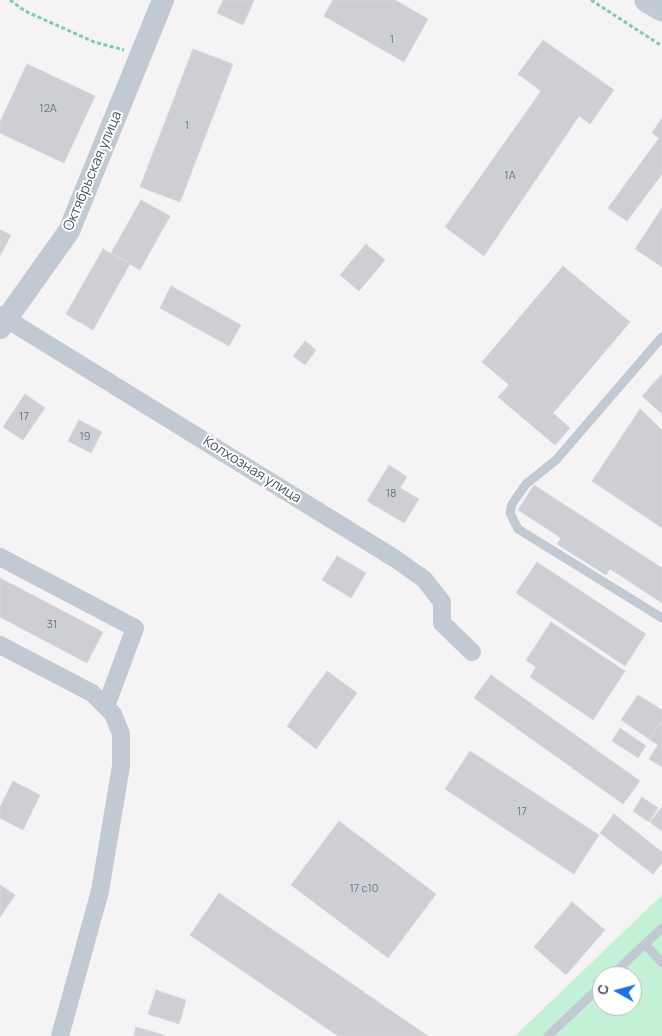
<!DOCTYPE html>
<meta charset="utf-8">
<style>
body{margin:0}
#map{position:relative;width:662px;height:1036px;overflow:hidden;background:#f5f3f3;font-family:Manrope,sans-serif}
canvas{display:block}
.north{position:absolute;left:592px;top:966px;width:50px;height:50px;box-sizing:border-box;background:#fff;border:1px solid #b7bbc0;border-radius:50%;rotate:277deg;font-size:14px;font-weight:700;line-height:20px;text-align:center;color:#4a5661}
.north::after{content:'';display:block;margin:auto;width:18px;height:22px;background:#1a73e8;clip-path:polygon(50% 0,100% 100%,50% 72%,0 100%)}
</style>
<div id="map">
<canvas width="662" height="1036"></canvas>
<div class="north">С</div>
</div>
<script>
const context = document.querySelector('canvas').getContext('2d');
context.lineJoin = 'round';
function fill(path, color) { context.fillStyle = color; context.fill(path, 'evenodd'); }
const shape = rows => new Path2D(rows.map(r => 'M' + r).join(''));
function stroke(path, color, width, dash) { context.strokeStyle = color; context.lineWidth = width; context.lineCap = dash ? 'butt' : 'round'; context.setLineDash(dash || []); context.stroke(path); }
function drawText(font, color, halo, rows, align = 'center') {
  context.font = font + ' Manrope,sans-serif'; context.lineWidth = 4; context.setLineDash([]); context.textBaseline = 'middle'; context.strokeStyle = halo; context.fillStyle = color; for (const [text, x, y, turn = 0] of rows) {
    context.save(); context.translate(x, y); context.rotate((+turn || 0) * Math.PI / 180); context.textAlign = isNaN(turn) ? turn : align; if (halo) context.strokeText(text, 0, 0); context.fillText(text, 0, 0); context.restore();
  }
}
const green = shape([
 [662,895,662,1036,515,1036],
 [602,976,632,976,632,1006,602,1006]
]);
const building = shape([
 [223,0,254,0,243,25,217,13,223,0],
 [333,0,395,0,428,19,404,62,324,16,333,0],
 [543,40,614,90,590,124,579,116,484,256,445,227,541,91,518,74,543,40],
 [193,49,233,64,180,202,140,187,193,49],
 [27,64,95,96,64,163,0,133,0,122,27,64],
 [662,118,662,174,627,221,608,208,659,138,652,133,662,118],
 [141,200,170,216,140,270,111,253,141,200],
 [662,208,662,267,635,249,662,208],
 [0,230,11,235,0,256,0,230],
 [366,244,385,260,359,291,340,275,366,244],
 [103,249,130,264,93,330,66,314,103,249],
 [563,266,630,322,553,413,570,428,555,445,498,397,509,385,482,362,563,266],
 [171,286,241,325,229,346,160,308,171,286],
 [305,341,316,350,305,365,293,356,305,341],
 [662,374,662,414,642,396,662,374],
 [25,394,45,408,23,440,3,427,25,394],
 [640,409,662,430,662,528,592,481,640,409],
 [79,420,102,432,91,453,68,441,79,420],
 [389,465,407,477,400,488,419,499,404,523,367,501,389,465],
 [534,485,662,568,662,603,610,569,606,575,557,544,561,538,518,510,534,485],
 [337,556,366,573,351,598,322,580,337,556],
 [537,562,646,634,625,666,516,593,537,562],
 [0,578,103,632,87,663,0,617,0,578],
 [551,622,625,671,593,720,530,677,536,667,526,660,551,622],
 [327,671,357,693,316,749,287,726,327,671],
 [491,675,640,781,623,804,474,698,491,675],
 [638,695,662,710,662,720,649,739,621,720,638,695],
 [662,720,662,767,649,759,658,745,649,739,662,720],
 [620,728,646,746,638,758,612,741,620,728],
 [470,751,599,835,574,874,445,789,470,751],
 [13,781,40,795,23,830,0,818,0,807,13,781],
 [642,797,658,808,649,822,633,811,642,797],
 [662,807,662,831,650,822,662,807],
 [614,814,662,852,662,863,653,874,600,833,614,814],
 [339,821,436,894,388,958,291,885,339,821],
 [0,885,15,895,0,917,0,885],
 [219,893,428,1036,338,1036,190,935,219,893],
 [572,902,605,930,566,975,534,947,572,902],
 [156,990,186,1000,179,1024,148,1014,156,990],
 [136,1027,164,1035,164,1036,134,1036,136,1027]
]);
const path = shape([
 [10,0,25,11,94,42,124,50],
 [591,0,662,46]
]);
const service = shape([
 [662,337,556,460,526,484,512,504,510,513,518,529,662,618],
 [645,944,662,963],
 [611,976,662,928],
 [548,1036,602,985]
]);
const minor = shape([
 [0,315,394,558,424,579,442,602,442,623,472,652],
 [0,557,135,628,106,706],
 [0,645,92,693,113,714,121,734,121,766,100,891,60,1036]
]);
const tertiary = shape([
 [0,328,69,231,163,0]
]);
const secondary = shape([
 [647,0,662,9]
]);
const numberNames = [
 ["1",392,40],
 ["12А",48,109],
 ["1",187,126],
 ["1А",510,176],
 ["17",24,417],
 ["19",85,437],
 ["18",391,494],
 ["31",52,625],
 ["17",522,812],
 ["17 с10",364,889]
];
const streetNames = [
 ["Октябрьская улица",93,171,-67],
 ["Колхозная улица",252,470,32]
];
fill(green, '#c3f1d5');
fill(building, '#cdcfd5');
stroke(building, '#d7d9de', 1);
stroke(path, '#7ad0a6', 3, [4, 2.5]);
stroke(service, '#c1cad2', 9);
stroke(minor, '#c1cad2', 18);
stroke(tertiary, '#c1cad2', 22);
stroke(secondary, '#c1cbd6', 25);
drawText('11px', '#6b747e', null, numberNames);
drawText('14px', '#4a5661', '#fff', streetNames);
</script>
